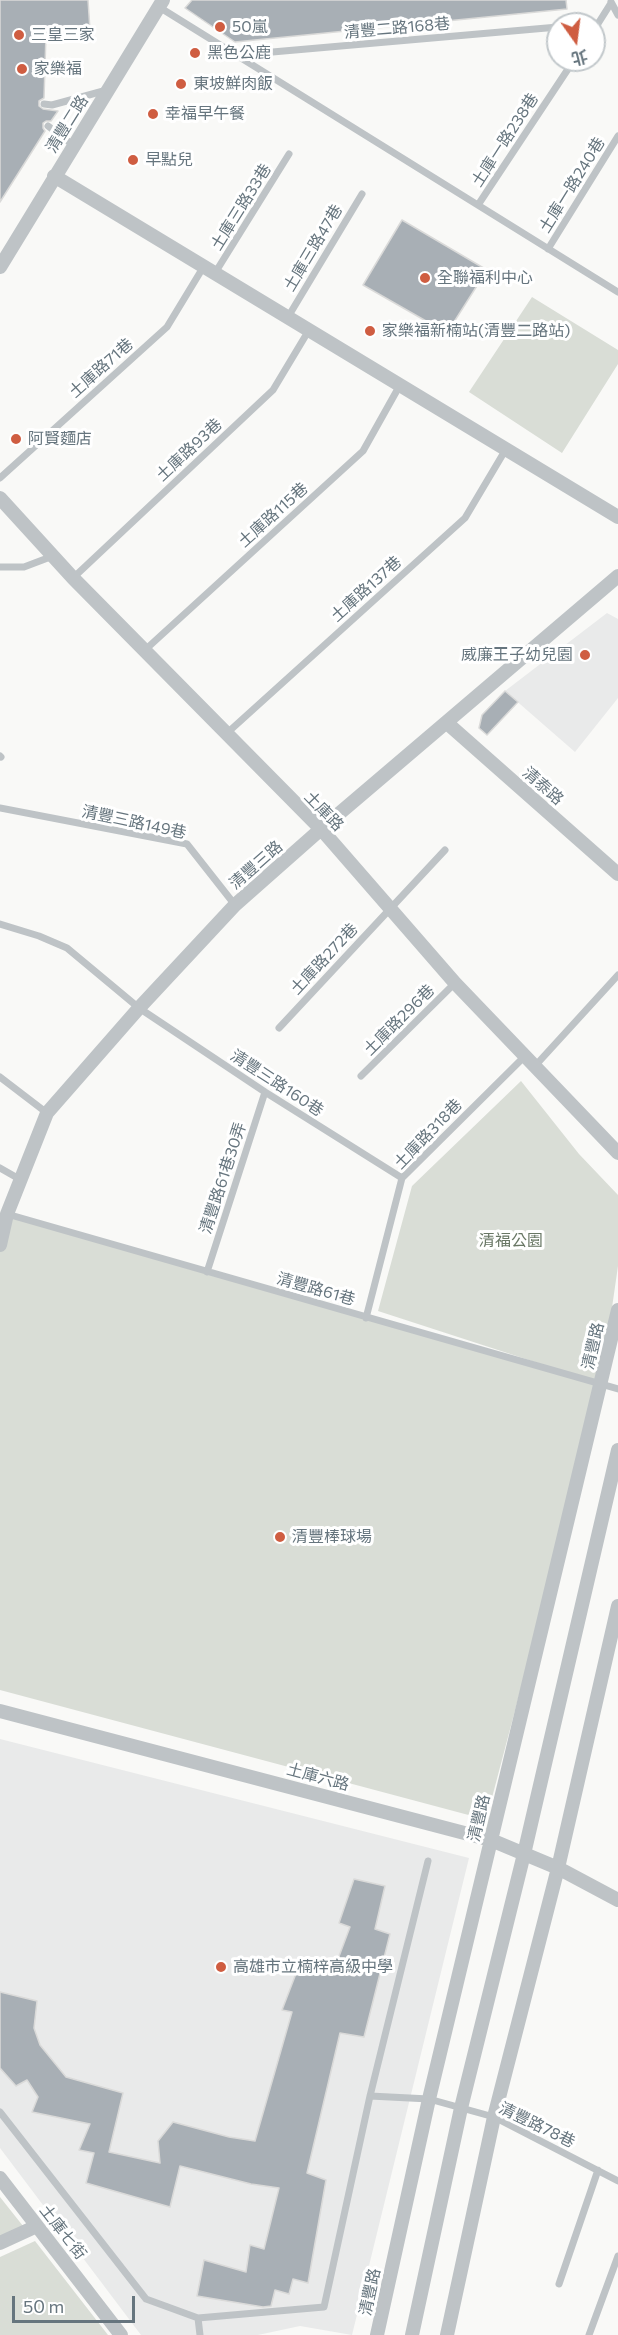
<!DOCTYPE html>
<meta charset="utf-8">
<style>
body{margin:0}
#map{position:relative;width:618px;height:2335px;overflow:hidden;background:#f9f9f7;font-family:Commissioner,"Noto Sans TC",sans-serif}
canvas{display:block}
.north{position:absolute;left:546px;top:12px;width:60px;height:60px;box-sizing:border-box;background:#fff;border:2px solid #c2c8cb;border-radius:50%;rotate:166deg;font-size:16px;font-weight:700;line-height:24px;text-align:center;color:#66757e}
.north::after{content:'';display:block;margin:auto;width:21px;height:27px;background:#cf5d41;clip-path:polygon(50% 0,100% 100%,50% 72%,0 100%)}
.scale{position:absolute;left:12px;top:2296px;width:123px;height:27px;box-sizing:border-box;border:3px solid #66757e;border-top:0;padding-left:8px;font-size:18px;line-height:21px;white-space:nowrap;color:#66757e;-webkit-text-stroke:4px #fff;paint-order:stroke}
</style>
<div id="map">
<canvas width="618" height="2335"></canvas>
<div class="north">北</div>
<div class="scale">50 m</div>
</div>
<script>
const context = document.querySelector('canvas').getContext('2d');
context.lineJoin = 'round';
function fill(path, color) { context.fillStyle = color; context.fill(path, 'evenodd'); }
const shape = rows => new Path2D(rows.map(r => 'M' + r).join(''));
function stroke(path, color, width, dash) { context.strokeStyle = color; context.lineWidth = width; context.lineCap = dash ? 'butt' : 'round'; context.setLineDash(dash || []); context.stroke(path); }
function drawText(font, color, halo, rows, align = 'center') {
  context.font = font + ' Commissioner,"Noto Sans TC",sans-serif'; context.lineWidth = 6; context.setLineDash([]); context.textBaseline = 'middle'; context.strokeStyle = halo; context.fillStyle = color; for (const [text, x, y, turn = 0] of rows) {
    context.save(); context.translate(x, y); context.rotate((+turn || 0) * Math.PI / 180); context.textAlign = isNaN(turn) ? turn : align; if (halo) context.strokeText(text, 0, 0); context.fillText(text, 0, 0); context.restore();
  }
}
const built = shape([
 [607,613,618,619,618,698,575,752,505,691],
 [0,1739,469,1858,352,2335,300,2326,258,2335,141,2335,0,2148]
]);
const green = shape([
 [532,297,618,350,618,364,562,453,469,392],
 [521,1081,579,1154,618,1195,618,1266,601,1384,489,1809,491,1840,476,1817,0,1690,0,1247,7,1214,578,1376,378,1311,412,1186],
 [0,2197,23,2226,0,2236],
 [35,2241,108,2335,0,2335,0,2257]
]);
const building = shape([
 [0,0,88,0,90,30,46,34,44,98,39,101,39,106,43,109,58,111,51,121,46,121,43,123,43,128,45,131,0,202,0,0],
 [192,0,566,0,567,9,235,42,185,8,192,0],
 [402,220,487,270,447,333,363,285,402,220],
 [505,691,518,702,487,735,479,728,482,715,505,691],
 [354,1879,385,1886,375,1929,390,1934,364,2037,340,2033,307,2173,326,2180,308,2283,293,2279,289,2294,275,2290,271,2306,263,2307,197,2296,204,2260,246,2272,250,2245,264,2249,279,2188,251,2184,180,2166,170,2207,86,2183,94,2153,79,2150,90,2124,32,2112,38,2097,27,2080,16,2086,0,2068,0,1992,37,2001,34,2028,40,2045,66,2077,123,2093,109,2152,160,2163,158,2141,173,2122,229,2137,255,2141,292,2012,282,2010,297,1971,332,1975,350,1927,339,1923,354,1879]
]);
const service = shape([
 [611,2,618,15],
 [159,7,618,292],
 [586,24,598,23],
 [594,30,611,3],
 [238,55,558,27],
 [44,104,52,105,107,90],
 [48,126,73,145],
 [478,205,574,60],
 [548,249,618,136],
 [215,273,289,154],
 [288,317,362,194],
 [0,478,167,327,204,266],
 [0,567,24,567,53,556],
 [73,578,273,390,309,330],
 [145,650,363,451,400,385],
 [226,734,465,518,506,449],
 [0,756,1,757],
 [0,808,187,844,235,905],
 [0,924,39,936,67,948,139,1008,265,1092,402,1178],
 [279,1028,445,850],
 [535,1066,618,975],
 [361,1076,455,983],
 [0,1077,47,1113],
 [0,1168,21,1180],
 [7,1214,618,1389],
 [207,1272,265,1092],
 [366,1318,402,1178,524,1057],
 [370,2096,429,2099,494,2117,618,2181],
 [0,2112,146,2299,198,2318],
 [559,2284,598,2170],
 [200,2335,198,2318,324,2307,370,2096,428,1861],
 [589,2335,618,2256]
]);
const minor = shape([
 [54,176,618,517],
 [0,267,163,0],
 [0,498,73,578,321,829,455,983,618,1153],
 [447,723,618,874],
 [0,1245,7,1214,47,1113,139,1008,235,905,321,829,618,576],
 [0,1711,491,1840,558,1868,618,1900],
 [0,2178,121,2335],
 [0,2243,37,2226],
 [377,2335,429,2099,618,1310],
 [412,2335,461,2108,524,1854,618,1450],
 [447,2335,494,2117,558,1868,618,1606]
]);
const markers = [
 [220,27,6,"#cf5d41"],
 [19,35,6,"#cf5d41"],
 [195,53,6,"#cf5d41"],
 [22,69,6,"#cf5d41"],
 [181,84,6,"#cf5d41"],
 [153,114,6,"#cf5d41"],
 [133,160,6,"#cf5d41"],
 [425,278,6,"#cf5d41"],
 [370,331,6,"#cf5d41"],
 [16,439,6,"#cf5d41"],
 [585,655,6,"#cf5d41"],
 [280,1537,6,"#cf5d41"],
 [221,1967,6,"#cf5d41"]
];
const poiNames = [
 ["50嵐",232,27],
 ["三皇三家",31,35],
 ["黑色公鹿",207,53],
 ["家樂福",34,69],
 ["東坡鮮肉飯",193,84],
 ["幸福早午餐",165,114],
 ["早點兒",145,160],
 ["全聯福利中心",437,278],
 ["家樂福新楠站(清豐二路站)",382,331],
 ["阿賢麵店",28,439],
 ["威廉王子幼兒園",573,655,"right"],
 ["清豐棒球場",292,1537],
 ["高雄市立楠梓高級中學",233,1967]
];
const streetNames = [
 ["清豐二路168巷",397,28,-5],
 ["清豐二路",67,124,-58],
 ["土庫一路238巷",505,140,-57],
 ["土庫一路240巷",572,185,-58],
 ["土庫三路33巷",241,207,-58],
 ["土庫三路47巷",313,248,-59],
 ["土庫路71巷",101,368,-42],
 ["土庫路93巷",189,450,-43],
 ["土庫路115巷",273,515,-42],
 ["土庫路137巷",366,589,-42],
 ["清泰路",543,786,41],
 ["土庫路",324,811,46],
 ["清豐三路149巷",134,822,12],
 ["清豐三路",256,865,-41],
 ["土庫路272巷",324,959,-47],
 ["土庫路296巷",399,1020,-45],
 ["清豐三路160巷",277,1083,33],
 ["土庫路318巷",428,1134,-46],
 ["清豐路61巷30弄",223,1178,-72],
 ["清豐路61巷",316,1289,16],
 ["清豐路",593,1346,-77],
 ["土庫六路",318,1777,15],
 ["清豐路",479,1818,-77],
 ["清豐路78巷",537,2125,26],
 ["土庫七街",63,2232,52],
 ["清豐路",370,2292,-78]
];
const parkNames = [
 ["清福公園",511,1241]
];
fill(built, '#e9eaea');
fill(green, '#d9ddd6');
fill(building, '#a8afb5');
stroke(building, '#dadad9', 1.5);
stroke(service, '#bec3c6', 7);
stroke(minor, '#bec3c6', 14);
for (const [x, y, r, color] of markers) { const dot = new Path2D(); dot.arc(x, y, r, 0, 2 * Math.PI); context.fillStyle = color; context.fill(dot); stroke(dot, '#fff', 2); }
drawText('16px', '#66757e', '#fff', poiNames, 'left');
drawText('16px', '#66757e', '#fff', streetNames);
drawText('16px', '#697765', '#fff', parkNames);
</script>
